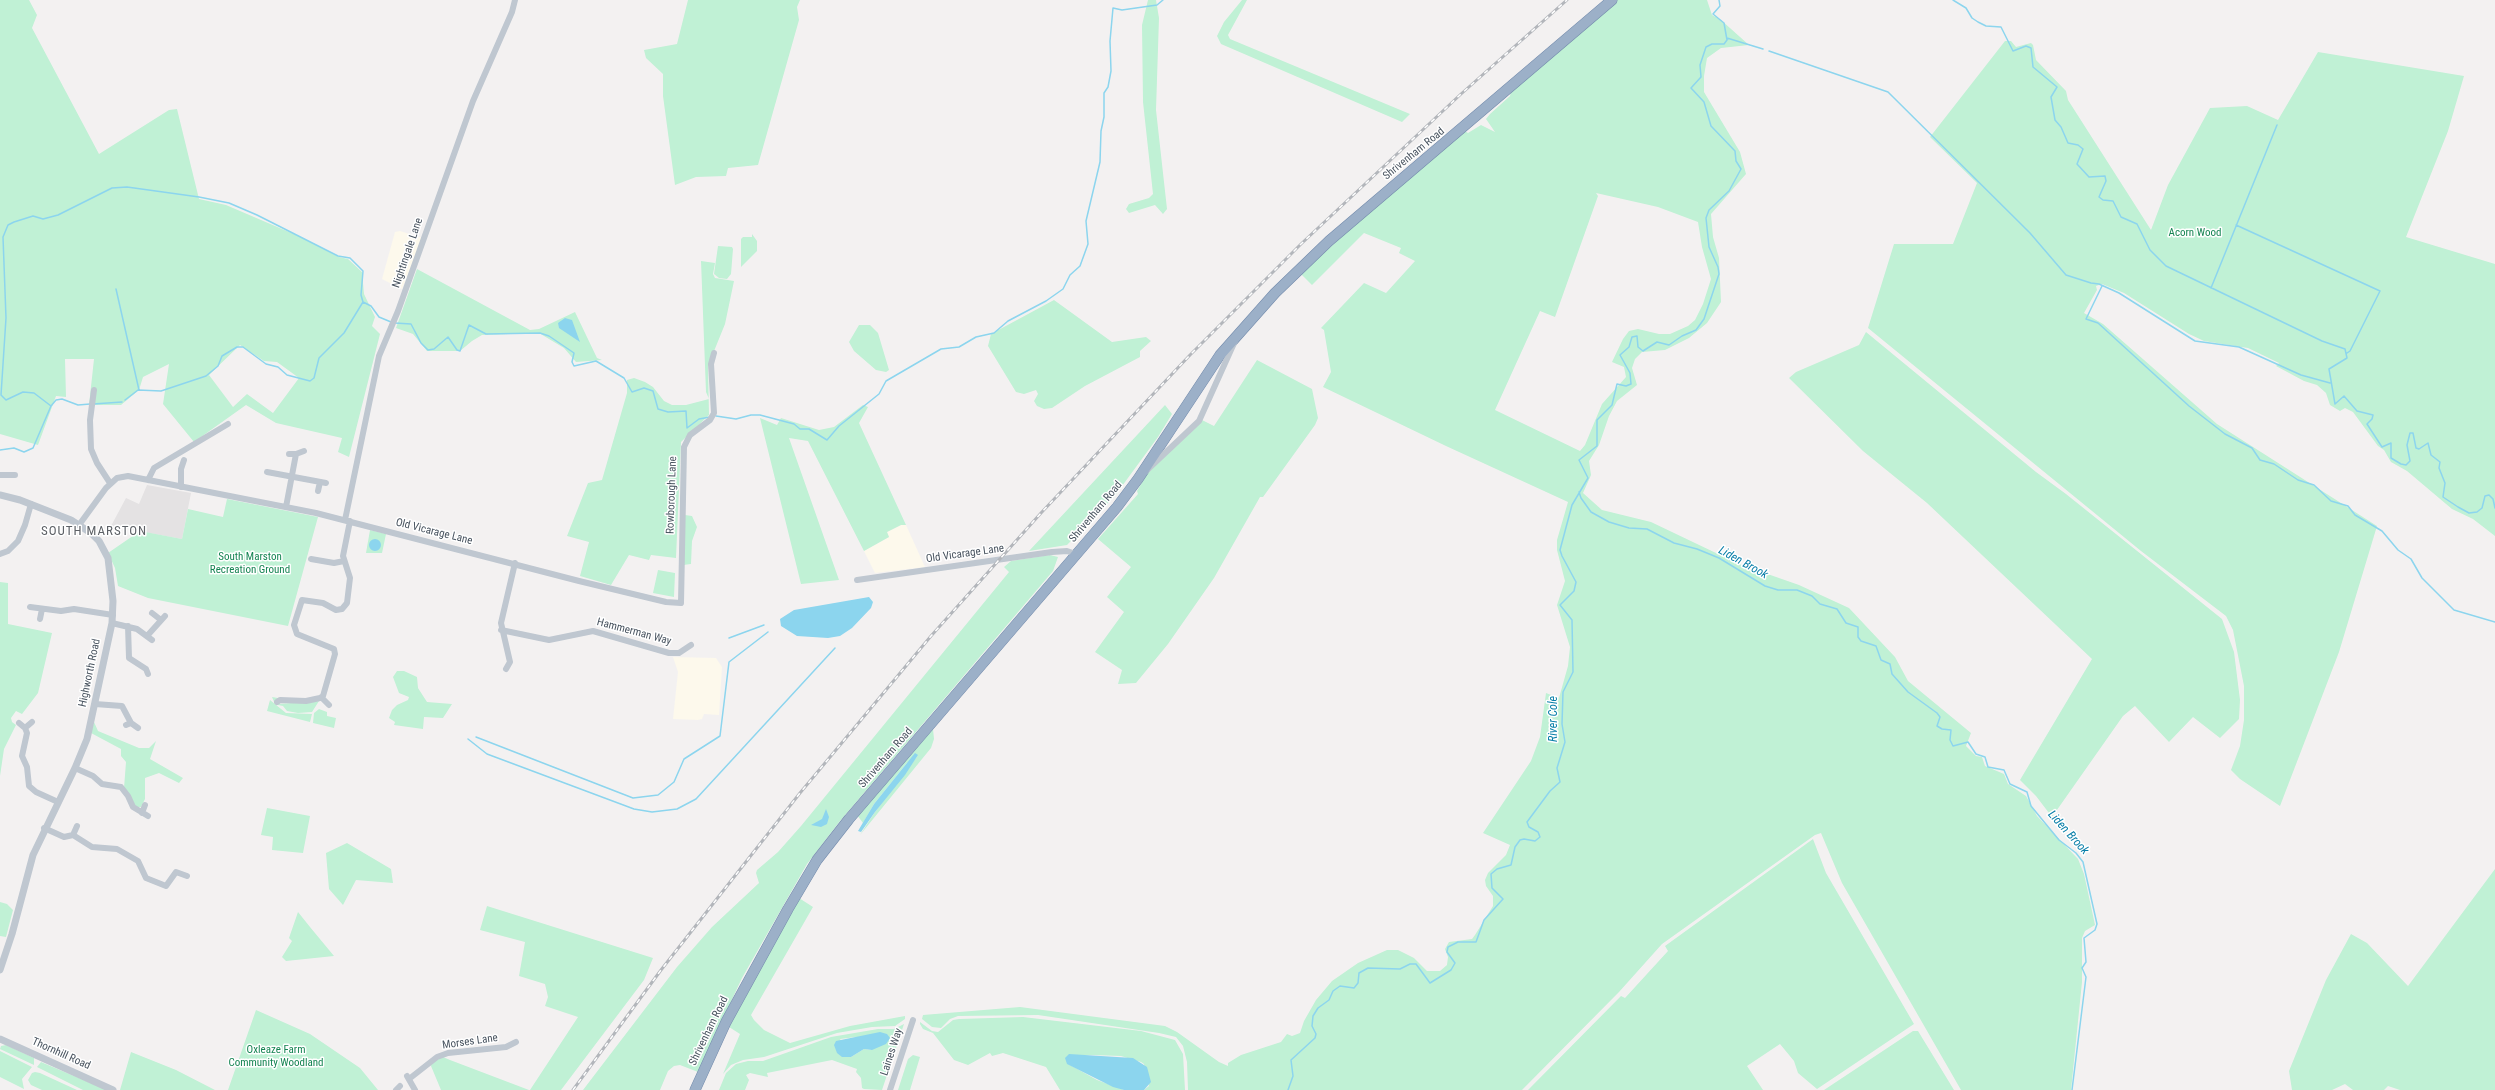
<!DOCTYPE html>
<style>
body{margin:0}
canvas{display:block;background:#f3f1f1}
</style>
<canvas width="2495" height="1090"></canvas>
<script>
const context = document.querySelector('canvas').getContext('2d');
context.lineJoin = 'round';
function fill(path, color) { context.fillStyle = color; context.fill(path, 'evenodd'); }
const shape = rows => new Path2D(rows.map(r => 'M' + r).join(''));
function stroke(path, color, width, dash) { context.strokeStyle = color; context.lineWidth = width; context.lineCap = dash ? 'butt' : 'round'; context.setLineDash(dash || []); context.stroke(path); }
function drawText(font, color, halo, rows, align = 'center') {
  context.font = font + ' "Roboto Condensed",sans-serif'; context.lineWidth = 3; context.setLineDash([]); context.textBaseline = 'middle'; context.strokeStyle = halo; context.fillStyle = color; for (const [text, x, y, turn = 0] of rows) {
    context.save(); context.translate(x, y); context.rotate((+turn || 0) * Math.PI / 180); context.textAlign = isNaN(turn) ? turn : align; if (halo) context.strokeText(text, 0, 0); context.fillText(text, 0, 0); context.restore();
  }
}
const commercial = shape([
 [400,231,422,238,402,289,382,279,395,232],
 [901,525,906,525,925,567,875,573,864,551,889,537,887,532],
 [673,657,716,658,722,667,719,715,704,714,702,719,698,720,673,719,678,672]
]);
const education = shape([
 [147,485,191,493,182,539,111,526,126,498,139,504]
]);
const green = shape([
 [0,0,29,0,37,15,32,28,99,154,169,110,177,109,199,199,226,205,296,235,339,257,348,259,362,272,364,294,375,317,372,326,380,334,349,457,338,452,342,438,276,423,246,405,194,442,163,404,169,364,143,377,139,390,121,405,89,405,94,359,65,359,66,397,56,396,38,445,0,434],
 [240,345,264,361,277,362,299,378,273,413,247,394,233,407,209,375],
 [688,0,800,0,797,7,799,20,758,165,728,168,726,176,696,177,675,185,663,96,663,74,646,58,644,50,677,44],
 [1148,0,1156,0,1159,18,1156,110,1167,209,1163,214,1155,205,1129,213,1126,209,1129,204,1149,198,1153,194,1143,102,1142,25],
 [1242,0,1247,0,1228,35,1230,39,1410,114,1402,122,1221,44,1217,36,1224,22],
 [1617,0,1707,0,1712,15,1721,20,1749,45,1721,48,1707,58,1704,76,1704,92,1740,152,1746,174,1711,214,1713,237,1719,258,1721,302,1707,323,1689,338,1665,350,1642,352,1635,359,1632,368,1637,385,1617,401,1609,416,1599,445,1589,461,1591,475,1583,493,1602,510,1651,522,1739,564,1799,585,1849,608,1895,657,1908,681,1971,733,1966,746,1976,756,1982,757,1985,766,2004,774,2008,784,2026,796,2037,816,2078,859,2084,874,2095,925,2085,931,2082,938,2082,982,2071,1090,1961,1090,1842,883,1821,833,1815,835,1662,944,1619,992,1522,1090,1188,1090,1187,1062,1183,1046,1176,1037,1159,1033,1038,1015,958,1016,950,1019,941,1028,932,1027,922,1019,923,1015,1020,1007,1165,1026,1177,1032,1219,1062,1228,1066,1228,1063,1241,1055,1281,1042,1287,1034,1292,1036,1300,1033,1304,1021,1316,1000,1332,981,1358,963,1387,950,1398,950,1414,958,1427,971,1440,971,1447,965,1448,957,1445,949,1449,942,1472,939,1475,935,1493,906,1493,896,1486,886,1485,880,1488,873,1506,855,1510,845,1483,833,1531,761,1540,737,1546,693,1559,698,1568,666,1570,647,1557,605,1565,581,1557,550,1557,540,1568,502,1446,446,1323,387,1331,372,1324,330,1321,328,1364,283,1386,293,1415,261,1399,253,1401,248,1364,233,1312,285,1301,274,1372,209,1465,131,1468,133,1481,125,1495,132,1486,119,1490,114,1510,96,1511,91],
 [1596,193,1658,207,1698,222,1702,247,1711,279,1703,304,1695,320,1688,326,1670,334,1659,334,1638,329,1629,331,1623,339,1612,362,1624,367,1626,377,1602,404,1585,445,1580,451,1495,410,1540,311,1555,317,1598,196],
 [2005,41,2011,41,2016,47,2031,43,2033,45,2036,60,2066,91,2068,100,2151,230,2168,185,2210,108,2247,106,2278,120,2318,52,2464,76,2448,131,2406,237,2495,264,2495,536,2473,519,2452,509,2407,471,2391,462,2384,450,2378,446,2353,412,2345,408,2340,411,2330,405,2326,393,2317,385,2304,381,2276,366,2279,363,2248,348,2204,341,2189,334,2124,293,2102,284,2096,286,2097,290,2084,313,2103,324,2217,424,2377,526,2339,652,2280,806,2240,779,2231,770,2240,746,2244,720,2244,686,2233,630,2226,616,2141,551,1868,328,1894,244,1953,244,1977,183,1930,137],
 [752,234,757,241,757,251,741,267,741,239,743,237,752,237],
 [718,246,732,247,733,249,731,274,727,279,719,278,714,274],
 [701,261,715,263,713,274,715,278,734,281,725,324,708,366,709,415,681,442,676,558,651,555,649,560,629,555,611,585,580,576,589,542,567,536,588,483,602,480,627,393,627,380,634,378,645,382,653,387,664,401,672,405,686,405,709,399,706,392],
 [417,269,530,330,539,329,575,312,597,358,602,360,576,362,564,348,539,333,482,335,472,341,460,351,427,351,413,334,396,328],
 [1054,300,1112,342,1146,337,1151,341,1140,351,1140,357,1085,386,1052,408,1044,409,1037,406,1034,401,1038,394,1036,390,1024,394,1016,392,988,346,991,334],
 [859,325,870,325,878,333,889,370,886,372,876,370,854,351,849,342],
 [1866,332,2036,472,2066,494,2222,619,2234,652,2240,700,2239,719,2220,738,2193,717,2169,742,2135,706,2123,716,2052,817,2036,796,2020,780,2092,659,1927,503,1863,451,1789,378,1796,372,1859,345],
 [1257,360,1312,389,1318,418,1315,425,1263,497,1260,497,1214,578,1168,644,1136,683,1118,684,1122,670,1095,652,1124,612,1107,597,1131,567,1098,539,1138,494,1137,491,1147,474,1202,420,1214,426],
 [863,405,868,407,859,423,906,525,901,525,887,532,889,537,864,551,808,441,789,438,839,580,801,584,760,418,777,425,781,418,819,430,834,427],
 [1165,405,1172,414,1158,437,1114,497,1067,545,1029,551],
 [227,499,318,517,288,626,148,598,118,586,115,568,108,553,140,531,182,539,188,509,223,517],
 [685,515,692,516,697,527,692,541,691,564,683,565],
 [370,530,386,534,382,553,366,553],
 [1050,555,1058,557,1053,571,840,821,807,864,742,978,698,1072,680,1065,674,1066,668,1071,660,1090,583,1090,677,967,712,927,759,883,756,873,757,870,778,852,801,826,1009,572,1004,567,1011,561],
 [658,570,675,573,674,597,653,593],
 [0,582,8,583,8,624,52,633,38,693,22,714,16,711,11,718,12,722,16,725,4,749,0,776],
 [397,671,404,671,417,677,418,688,427,702,452,704,443,718,424,717,423,729,394,725,395,722,389,718,392,710,397,705,408,700,409,697,399,693,393,677],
 [272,697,278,698,278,704,319,701,312,712,298,713,287,711,283,706,278,705,275,704],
 [270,700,286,713,312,714,310,722,267,711],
 [319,709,327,712,327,716,336,718,334,728,313,723,314,713],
 [94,722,98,731,139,748,149,748,156,741,150,759,183,778,179,783,159,773,145,778,145,799,141,807,136,807,124,788,126,762,121,756,121,749,91,733],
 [933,729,934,739,931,748,860,835,875,812,918,755,907,763,874,804,863,823,857,815],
 [267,808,310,816,303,853,272,850,273,837,261,835],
 [1813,839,1826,873,1914,1024,1817,1089,1798,1073,1794,1061,1780,1044,1747,1066,1763,1090,1528,1090,1621,996,1625,998,1668,951,1665,946],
 [347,843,391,869,393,883,356,880,343,905,329,889,326,853],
 [2495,869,2495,1090,2400,1090,2388,1086,2384,1090,2353,1090,2345,1084,2332,1090,2292,1090,2289,1071,2326,980,2351,934,2367,943,2408,986],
 [799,898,813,907,751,1015,754,1020,764,1030,790,1043,850,1026,905,1016,905,1019,895,1026,872,1027,837,1033,764,1057,743,1060,731,1065,723,1074,740,1034,729,1027],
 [0,902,7,904,13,910,6,937,0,936],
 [487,906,653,958,644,980,561,1090,530,1090,578,1017,545,1006,548,997,545,984,519,976,525,942,480,930],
 [298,912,310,927,334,956,286,961,282,957,292,941,289,938],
 [256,1010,310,1034,360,1068,378,1090,228,1090],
 [1023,1017,1141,1031,1175,1040,1183,1054,1185,1090,1144,1090,1149,1086,1144,1064,1141,1062,1121,1056,1093,1055,1085,1055,1070,1065,1097,1080,1124,1090,1060,1090,1046,1067,1003,1053,992,1056,990,1053,968,1065,954,1060,933,1033,923,1029,920,1024,920,1022,932,1031,938,1032,953,1020,959,1019],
 [904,1024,882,1090,864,1089,862,1088,861,1078,856,1072,857,1069,832,1060,767,1073,768,1077,750,1073,746,1075,749,1080,745,1090,719,1090,726,1073,736,1064,748,1061,763,1061,831,1037,878,1029,894,1029],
 [856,1037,872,1050,864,1049,851,1057,840,1039],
 [1913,1031,1918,1031,1954,1090,1824,1090],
 [6,1045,34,1058,34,1065,0,1049,1,1046],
 [0,1051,32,1067,22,1079,24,1089,0,1077],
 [131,1052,176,1070,215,1090,120,1090],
 [913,1055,920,1057,910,1090,898,1090,908,1059],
 [443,1057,450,1060,529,1090,441,1090,431,1066,432,1062],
 [41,1062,107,1090,83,1090,37,1067],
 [35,1072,40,1073,77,1090,42,1090,31,1085,28,1080,32,1073]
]);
const water = shape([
 [565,318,572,320,580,342,559,328,558,323],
 '369 545a6 6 0 1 1 12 0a6 6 0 1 1-12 0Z',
 [869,597,873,602,871,608,852,628,840,636,828,638,797,636,781,626,780,619,794,610],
 [915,753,918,755,905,775,875,812,861,832,858,831,874,804],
 [826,809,829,817,827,824,821,827,811,825,822,819],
 [880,1032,887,1034,890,1038,886,1044,872,1050,864,1049,851,1057,842,1057,837,1053,834,1045,836,1041],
 [1069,1054,1133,1058,1147,1067,1151,1082,1144,1090,1124,1090,1113,1087,1067,1064,1065,1058]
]);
const stream = shape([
 [1953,0,1966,8,1972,18,1978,22,1986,26,2001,27,2013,51,2026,46,2031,48,2033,67,2057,87,2051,97,2055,120,2061,127,2068,143,2078,145,2083,149,2077,164,2089,177,2105,176,2106,181,2099,197,2103,200,2113,201,2121,217,2137,224,2150,250,2166,266,2322,341,2345,349,2347,358,2329,369,2335,404,2344,396,2357,411,2373,415,2372,419,2367,424,2382,447,2391,443,2391,458,2401,464,2406,465,2410,461,2407,445,2410,433,2413,433,2416,448,2419,449,2428,443,2431,455,2440,462,2439,468,2445,483,2443,497,2458,507,2469,513,2477,512,2482,508,2485,496,2489,495,2493,499,2495,508],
 [1727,38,1763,49],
 [1769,51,1888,92,2030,233,2066,275,2091,283,2099,284,2119,293,2195,341,2239,347,2301,375,2330,383],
 [2236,225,2380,291,2350,351,2347,353],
 [2102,286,2086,319,2098,323,2189,406,2225,434,2252,448,2260,460,2274,464,2298,480,2314,485,2331,501,2348,506,2355,515,2382,531,2398,550,2411,559,2422,578,2454,610,2495,622],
 [2211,288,2277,125],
 [116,289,139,390],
 [363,302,371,306,379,317,391,322],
 [395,323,411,324,421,343,428,350,434,349,448,337,457,350,460,351,469,325,486,334,540,333,549,336,574,353,572,362,574,366,596,361,624,378,632,392,644,388,653,391,658,409,668,412,686,411,687,428,699,419,710,417],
 [93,404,122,402],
 [51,406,34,393,23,392,6,400,1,395,6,318,3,237,8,225,14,222,33,216,43,219,58,215,112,188,127,187,199,197,229,203,257,215,338,256,350,258,363,271,361,295,363,302,344,333,319,358,314,378,310,381,287,375,278,367,266,364,243,347,237,347,222,356,218,366,206,376,161,391,138,390,125,400],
 [716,416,736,419,751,415,760,415,794,424,800,429,809,429,827,440,839,426,879,394,886,381,941,349,959,347,976,337,994,333,1008,321,1046,301,1063,289,1070,275,1080,266,1088,244,1086,221,1100,162,1101,131,1104,117,1104,93,1108,87,1111,71,1110,41,1113,8,1122,10,1157,5,1163,0],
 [0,450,14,448,24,452,33,448,51,406,56,400,62,399,78,405,90,404],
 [1579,492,1581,498,1591,512,1609,522,1629,528,1647,529,1674,543,1697,549,1719,558,1765,586,1778,590,1797,590,1812,596,1820,604,1837,609,1846,623,1858,627,1858,637,1861,641,1876,646,1881,660,1890,664,1892,674,1908,692,1937,713,1940,717,1937,726,1942,729,1951,730,1950,740,1953,746,1968,742,1976,754,1985,757,1988,767,2004,770,2010,784,2027,792,2031,806,2059,840,2076,853,2083,862,2097,924,2095,930,2084,938,2086,962,2082,968,2086,977,2072,1090],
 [729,638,764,625],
 [476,737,633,798,658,795,674,782,684,759,720,736,729,662,768,632],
 [468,739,487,754,634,809,652,812,677,809,696,799,835,648],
 [1288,1090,1293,1076,1291,1060,1315,1038,1316,1034,1312,1026,1313,1016,1318,1008,1329,1000,1333,991,1340,986,1354,988,1358,983,1359,973,1368,968,1400,969,1410,964,1416,964,1430,983,1451,970,1455,963,1447,952,1448,947,1458,942,1476,942,1484,920,1503,899,1492,888,1491,874,1497,869,1511,865,1515,847,1520,840,1524,839,1535,841,1540,837,1538,832,1529,827,1527,822,1550,791,1560,782,1557,768,1565,742,1562,724,1563,692,1573,672,1572,620,1560,605,1574,591,1576,582,1562,556,1560,550,1572,505,1588,478,1579,460,1597,446,1597,420,1612,405,1617,384,1626,386,1631,384,1630,373,1620,355,1629,347,1632,337,1637,336,1638,347,1643,351,1657,342,1669,345,1682,336,1696,330,1704,319,1719,274,1718,267,1709,247,1706,218,1709,210,1729,191,1741,169,1736,161,1735,151,1711,126,1704,102,1691,88,1701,77,1700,65,1706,47,1712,44,1724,44,1727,40,1724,23,1713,14,1720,6,1719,0]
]);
const minor = shape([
 [94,390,90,420,91,449,97,463,110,483],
 [289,454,296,454,304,451],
 [1146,471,1199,421,1235,341],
 [267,472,326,483],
 [0,475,15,475],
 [148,480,154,468,228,424],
 [181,487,181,469,184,460],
 [318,491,320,482],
 [286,507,296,454],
 [345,520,379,356,398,311,473,101,512,12,515,0],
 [79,525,106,488,117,478,128,476,316,513,579,581,666,602,681,603,684,447,690,435,710,420,714,413,711,364,714,353],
 [0,554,8,551,18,541,25,525,31,504],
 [311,559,334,563,344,561],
 [857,580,1052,552,1067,551,1076,554],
 [30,607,61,611,74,609,113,615],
 [152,613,161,620],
 [40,619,42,609],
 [112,623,137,629,152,640],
 [128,626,129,658,146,669,148,674],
 [501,630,549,640,593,631,669,653,679,653,691,645],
 [147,636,165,616],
 [506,669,510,662,501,623,515,563],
 [322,698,329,705],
 [277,702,280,700,306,701,320,698,323,696,335,654,334,649,297,634,294,625,302,600,323,603,336,610,342,609,347,603,350,578,343,556,350,521],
 [95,704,122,706,131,723,126,725],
 [19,723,25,728,27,733,22,756,27,767,29,786,36,792,58,802],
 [131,723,138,728],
 [25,728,32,722],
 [75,768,93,776,102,784,121,787,128,796,133,807,148,816],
 [142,813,145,805],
 [44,828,64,837,73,835,92,847,117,849,138,861,146,878,166,886,176,872,187,876],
 [73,835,77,826],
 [407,1076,415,1090],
 [409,1079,437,1057,448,1053,506,1047,516,1042],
 [396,1090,400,1086],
 [890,1090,913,1020]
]);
const tertiary = shape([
 [0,495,20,500,71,520,91,533,99,541,108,558,113,601,112,623,87,739,75,768,33,855,12,934,0,970],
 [0,1039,113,1090]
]);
const trunk = shape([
 [695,1090,726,1022,788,909,817,860,849,819,1117,507,1138,479,1220,355,1275,293,1329,241,1612,0]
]);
const rail = shape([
 [573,1090,661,970,800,793,931,636,1041,513,1190,355,1301,244,1461,94,1567,0]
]);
const streetNames = [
 ["Shrivenham Road",1414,154,-39],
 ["Nightingale Lane",408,253,-71],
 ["Rowborough Lane",672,495,-88],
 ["Shrivenham Road",1096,512,-50],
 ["Old Vicarage Lane",434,532,14],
 ["Old Vicarage Lane",965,554,-8],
 ["Hammerman Way",634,632,15],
 ["Highworth Road",90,673,-78],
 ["Shrivenham Road",886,758,-49],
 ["Shrivenham Road",709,1031,-64],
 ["Morses Lane",470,1042,-8],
 ["Laines Way",892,1052,-72],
 ["Thornhill Road",61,1054,24]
];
const parkNames = [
 ["Acorn Wood",2195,233],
 ["South Marston",250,557],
 ["Recreation Ground",250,570],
 ["Oxleaze Farm",276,1050],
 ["Community Woodland",276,1063]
];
const waterNames = [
 ["Liden Brook",1743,563,29],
 ["River Cole",1554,719,-90],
 ["Liden Brook",2068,833,48]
];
const quarterNames = [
 ["SOUTH MARSTON",94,532]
];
fill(commercial, '#fdf9ec');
fill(education, '#e4e2e3');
fill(green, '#c0f1d5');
fill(water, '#8cd5ee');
stroke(stream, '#8cd5ee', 1.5);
stroke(trunk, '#738bac', 11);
stroke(minor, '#bfc7d0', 6);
stroke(tertiary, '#bfc7d0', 7);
stroke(trunk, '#9cb0c8', 10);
stroke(rail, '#b3b6bb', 3);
stroke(rail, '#fff', 1.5, [4.5]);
drawText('11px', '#48535f', '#fff', streetNames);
drawText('11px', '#158452', '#fff', parkNames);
drawText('italic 12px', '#097fa9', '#fff', waterNames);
context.letterSpacing = '1px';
drawText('13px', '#5d6166', '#fff', quarterNames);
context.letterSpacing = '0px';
</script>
